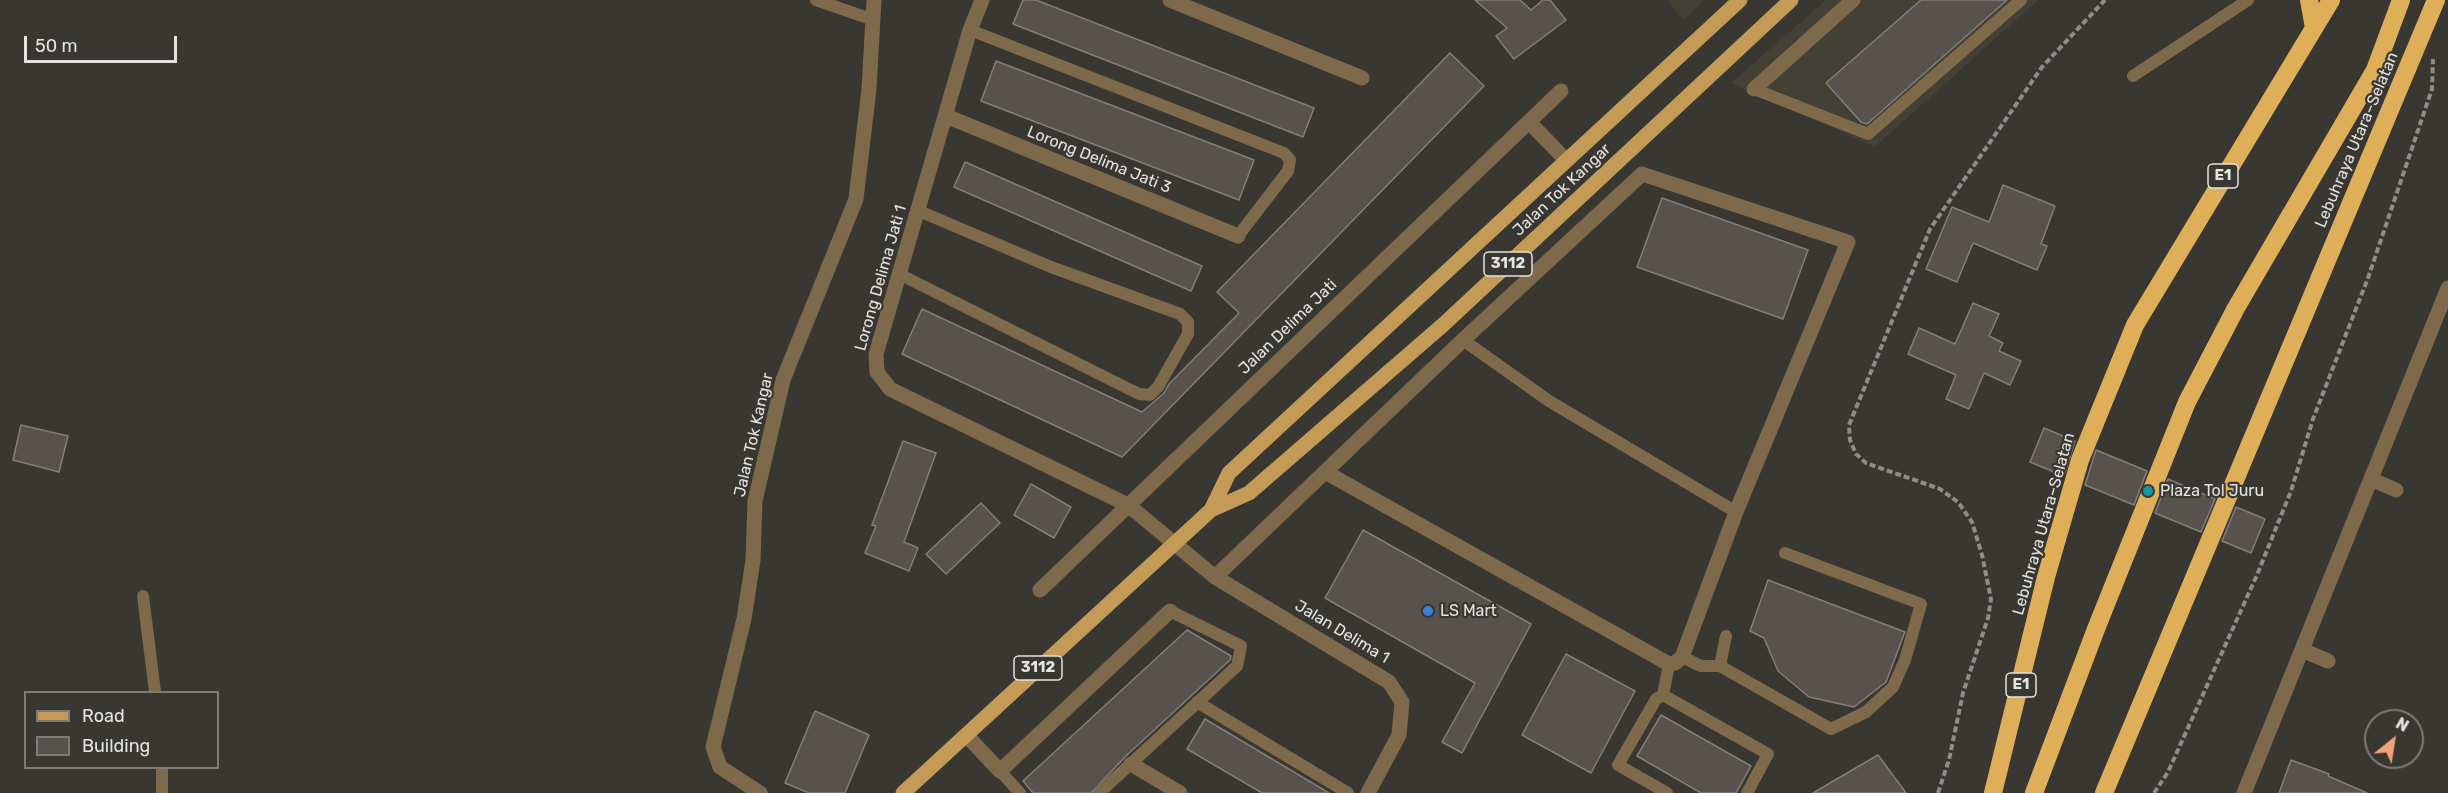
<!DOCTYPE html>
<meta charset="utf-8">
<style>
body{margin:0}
#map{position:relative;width:2448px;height:793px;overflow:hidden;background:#383732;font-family:Rubik,sans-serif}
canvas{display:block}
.legend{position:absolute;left:24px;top:691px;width:195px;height:78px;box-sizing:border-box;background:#383732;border:2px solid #7d7c78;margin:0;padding:8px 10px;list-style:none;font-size:18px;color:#e4e3e0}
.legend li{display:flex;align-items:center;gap:12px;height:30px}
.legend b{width:30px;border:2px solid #7d7c78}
.north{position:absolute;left:2364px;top:709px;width:60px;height:60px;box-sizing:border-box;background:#383732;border:2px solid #7d7c78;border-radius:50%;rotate:30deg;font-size:16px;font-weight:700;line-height:24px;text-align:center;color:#e4e3e0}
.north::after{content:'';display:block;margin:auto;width:21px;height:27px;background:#f1a17b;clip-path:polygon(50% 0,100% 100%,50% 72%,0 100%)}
.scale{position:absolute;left:24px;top:36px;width:153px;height:27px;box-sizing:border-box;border:3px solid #e4e3e0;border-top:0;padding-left:8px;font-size:18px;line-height:21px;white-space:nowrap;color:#e4e3e0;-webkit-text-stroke:4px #383732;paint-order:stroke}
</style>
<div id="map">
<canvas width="2448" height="793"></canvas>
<ul class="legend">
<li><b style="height:8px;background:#c39b56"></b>Road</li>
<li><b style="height:16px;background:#57524d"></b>Building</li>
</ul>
<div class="north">N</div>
<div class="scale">50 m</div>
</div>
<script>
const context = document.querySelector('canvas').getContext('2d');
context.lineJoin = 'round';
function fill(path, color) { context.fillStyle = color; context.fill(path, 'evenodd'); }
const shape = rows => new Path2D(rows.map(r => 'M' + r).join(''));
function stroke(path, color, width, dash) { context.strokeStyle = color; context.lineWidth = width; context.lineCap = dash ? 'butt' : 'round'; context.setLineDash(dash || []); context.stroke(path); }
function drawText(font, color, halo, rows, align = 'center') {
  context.font = font + ' Rubik,sans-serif'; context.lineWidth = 4.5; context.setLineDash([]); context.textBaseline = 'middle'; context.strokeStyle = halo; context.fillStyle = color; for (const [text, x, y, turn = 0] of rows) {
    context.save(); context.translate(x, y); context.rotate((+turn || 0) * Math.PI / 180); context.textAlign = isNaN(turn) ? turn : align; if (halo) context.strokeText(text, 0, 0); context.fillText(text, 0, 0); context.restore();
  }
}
const built = shape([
 [1668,0,1705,0,1683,21],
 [1826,0,2038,0,1875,147,1731,83]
]);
const building = shape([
 [1023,0,1036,0,1314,108,1303,137,1013,24,1023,0],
 [1475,0,1520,0,1531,10,1543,0,1550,0,1566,20,1514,59,1496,36,1507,28,1475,0],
 [1921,0,2007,0,1867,124,1861,122,1826,83,1921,0],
 [1450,53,1484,86,1122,457,902,354,922,309,1142,412,1164,393,1169,384,1239,313,1217,292,1450,53],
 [996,61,1254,160,1239,200,981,101,996,61],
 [965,162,1202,266,1191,291,954,187,965,162],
 [2003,185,2055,206,2041,244,2047,246,2037,270,1973,243,1957,282,1926,269,1952,207,1989,222,2003,185],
 [1662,198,1808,250,1783,319,1637,267,1662,198],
 [1973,303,1999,314,1989,336,2003,343,1999,351,2021,361,2010,385,1984,373,1969,409,1946,399,1956,375,1908,354,1919,328,1955,344,1973,303],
 [21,425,68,436,59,472,13,460,21,425],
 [2044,428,2075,441,2064,476,2030,462,2044,428],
 [903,441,936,453,904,542,918,548,909,571,865,553,876,526,872,525,903,441],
 [2096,450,2147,471,2134,505,2085,485,2096,450],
 [2168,479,2215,499,2201,532,2155,513,2168,479],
 [1031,484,1071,507,1054,538,1014,515,1031,484],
 [981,503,1000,523,946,574,926,554,981,503],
 [2236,507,2265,519,2251,553,2222,541,2236,507],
 [1363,530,1531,624,1462,753,1442,742,1475,683,1325,598,1363,530],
 [1768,580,1905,632,1886,682,1854,707,1809,697,1778,671,1764,638,1750,631,1768,580],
 [1187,630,1231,656,1230,660,1126,756,1091,793,1033,793,1023,781,1187,630],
 [1566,654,1635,691,1591,773,1522,735,1566,654],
 [815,711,869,735,845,793,809,793,785,783,815,711],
 [1661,715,1751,766,1736,793,1701,793,1637,756,1661,715],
 [1205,719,1329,793,1262,793,1187,749,1205,719],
 [1878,755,1906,793,1813,793,1878,755],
 [2291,760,2329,774,2328,776,2367,793,2279,793,2291,760]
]);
const path = shape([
 [1938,793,1949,760,1963,693,1988,618,1991,599,1982,555,1972,522,1958,502,1940,489,1866,463,1856,454,1850,440,1849,425,1930,229,2042,67,2105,0],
 [2154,793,2168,772,2257,575,2291,491,2313,419,2368,278,2432,89,2433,59]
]);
const lane = shape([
 [816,0,871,19],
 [970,30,1284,153,1290,160,1288,171,1238,236],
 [2133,76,2248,0],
 [1754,89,1868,134,2021,0],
 [901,275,1139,394,1150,395,1158,387,1188,334,1188,322,1180,314,1051,267,919,211],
 [1463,340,1549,401,1736,512],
 [143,596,155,692],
 [1682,657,1701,666,1720,666,1831,729,1866,712,1893,687,1905,660,1921,604,1785,553],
 [1720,666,1726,636],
 [1663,695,1768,754,1747,793],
 [1197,702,1348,793],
 [1000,771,1020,793],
 [162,793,162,768],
 [1099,793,1237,666,1241,646,1170,611],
 [1667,793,1618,765,1656,699,1663,695,1669,664]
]);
const street = shape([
 [982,0,970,30,876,354,877,372,890,389,1128,505,1215,577,1389,682,1402,702,1399,735,1368,793],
 [1170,0,1362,78],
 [1754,89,1853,0],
 [946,116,1238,236],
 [1529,122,1566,160],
 [2371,479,2396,490],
 [1215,577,1463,340,1642,174,1848,242,1736,512,1682,657,1675,663,1669,664,1325,472],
 [1040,590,1561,91],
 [2302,650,2328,661],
 [967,736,1000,771,1170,611],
 [1131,764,1180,793],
 [760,793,720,767,713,747,744,619,753,560,755,501,783,380,856,199,869,89,874,0],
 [2244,793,2448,288]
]);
const primary = shape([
 [1211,510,1229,473,1740,0],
 [903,793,1211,510,1249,493,1444,324,1791,0]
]);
const highway = shape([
 [2309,0,2314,28],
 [1993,793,2046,577,2080,460,2135,325,2331,0],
 [2034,793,2096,629,2187,402,2236,308,2375,70,2401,0],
 [2104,793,2436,0]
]);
const markers = [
 [2148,491,6,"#0f9aa8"],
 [1428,611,6,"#3f7fe0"]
];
const shields = [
 [2223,176,30],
 [1508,264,48],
 [1038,668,48],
 [2021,685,30]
];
const shieldNames = [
 ["E1",2223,176],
 ["3112",1508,264],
 ["3112",1038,668],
 ["E1",2021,685]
];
const streetNames = [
 ["Lebuhraya Utara–Selatan",2357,140,-67],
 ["Lorong Delima Jati 3",1099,160,22],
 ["Jalan Tok Kangar",1562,190,-43],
 ["Lorong Delima Jati 1",881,278,-74],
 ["Jalan Delima Jati",1288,327,-44],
 ["Jalan Tok Kangar",754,435,-77],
 ["Lebuhraya Utara–Selatan",2044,524,-74],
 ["Jalan Delima 1",1342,632,31]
];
const poiNames = [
 ["Plaza Tol Juru",2160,491],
 ["LS Mart",1440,611]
];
fill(built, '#434135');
fill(building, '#57524d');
stroke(building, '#837e79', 1.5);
stroke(path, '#8e8d89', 4, [6, 3]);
stroke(lane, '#7e6a4a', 12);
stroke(street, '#7e6a4a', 15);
stroke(primary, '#c39b56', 15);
stroke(highway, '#dfae59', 18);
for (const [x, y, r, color] of markers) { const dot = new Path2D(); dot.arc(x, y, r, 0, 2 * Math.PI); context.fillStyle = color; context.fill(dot); stroke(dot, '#383732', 2); }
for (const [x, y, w] of shields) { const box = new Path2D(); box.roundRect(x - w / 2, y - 12, w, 24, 4.5); context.fillStyle = '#383732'; context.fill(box); stroke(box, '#e4e3e0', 1.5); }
drawText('bold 15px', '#e4e3e0', null, shieldNames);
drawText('16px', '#e4e3e0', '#383732', streetNames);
drawText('16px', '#e4e3e0', '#383732', poiNames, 'left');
</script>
